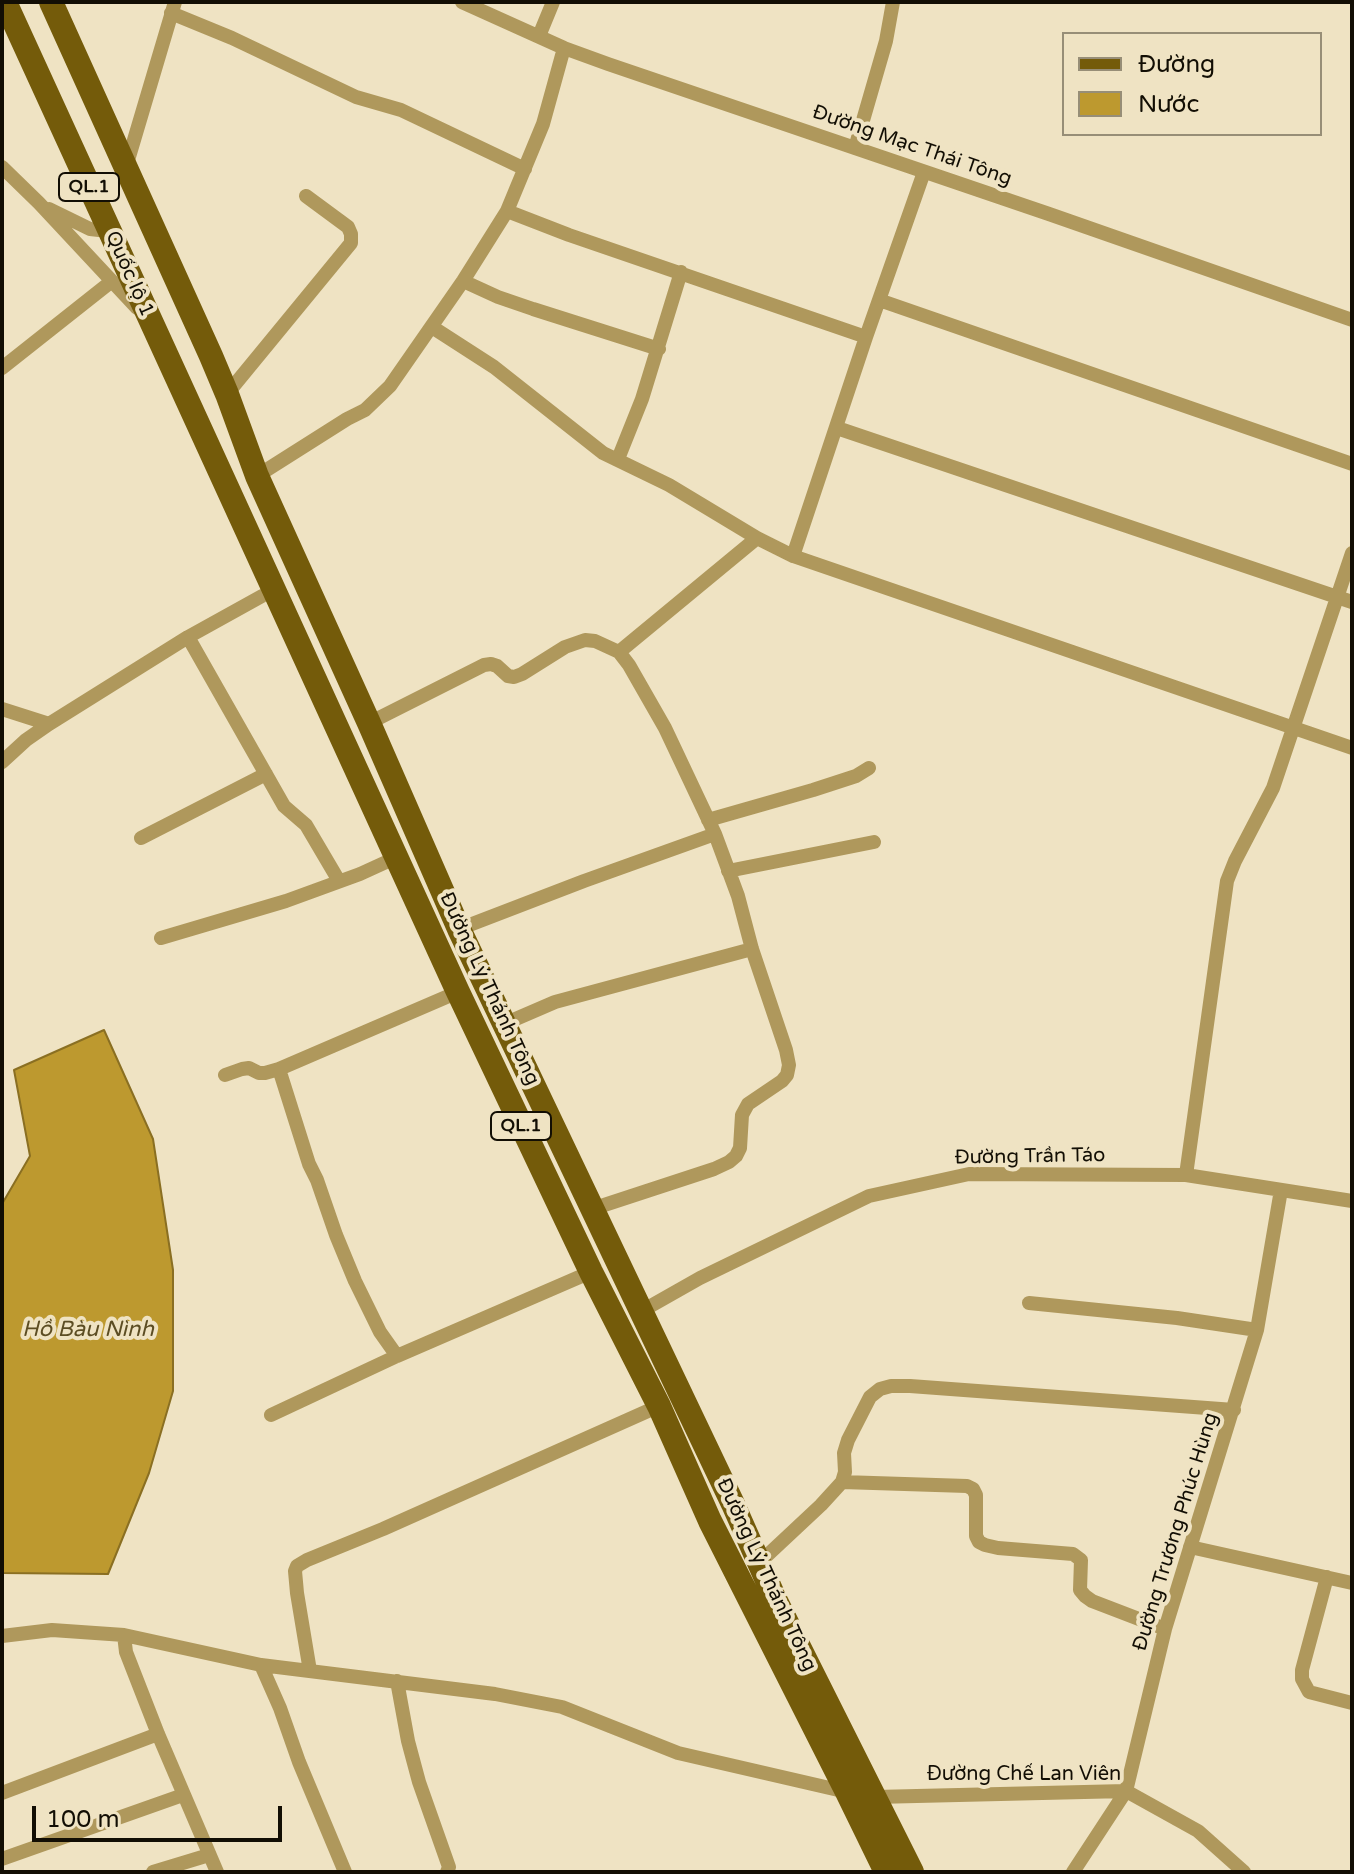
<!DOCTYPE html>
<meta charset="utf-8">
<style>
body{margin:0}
#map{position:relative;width:1354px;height:1874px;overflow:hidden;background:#efe3c3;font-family:"Varela Round",sans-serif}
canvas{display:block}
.frame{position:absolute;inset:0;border:4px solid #120e04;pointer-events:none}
.legend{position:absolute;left:1062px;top:32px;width:260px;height:104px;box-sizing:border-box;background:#efe3c3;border:2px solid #978e77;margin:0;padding:10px 14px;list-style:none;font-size:24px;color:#120e04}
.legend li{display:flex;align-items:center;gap:16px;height:40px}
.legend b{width:40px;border:2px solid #978e77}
.scale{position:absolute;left:32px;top:1806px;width:250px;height:36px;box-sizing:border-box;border:4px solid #120e04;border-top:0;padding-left:10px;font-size:24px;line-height:28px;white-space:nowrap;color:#120e04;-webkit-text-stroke:6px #efe3c3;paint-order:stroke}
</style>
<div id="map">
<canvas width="1354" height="1874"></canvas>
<div class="frame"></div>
<ul class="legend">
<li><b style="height:10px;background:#745b0a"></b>Đường</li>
<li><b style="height:22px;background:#bd992f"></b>Nước</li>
</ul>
<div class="scale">100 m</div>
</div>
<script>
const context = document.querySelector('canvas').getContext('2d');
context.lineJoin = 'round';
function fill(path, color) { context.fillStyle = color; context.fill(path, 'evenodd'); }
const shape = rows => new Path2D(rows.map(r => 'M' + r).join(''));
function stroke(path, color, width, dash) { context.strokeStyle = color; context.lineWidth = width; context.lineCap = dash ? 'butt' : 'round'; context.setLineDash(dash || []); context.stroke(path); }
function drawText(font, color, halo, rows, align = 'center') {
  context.font = font + ' "Varela Round",sans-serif'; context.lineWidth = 8; context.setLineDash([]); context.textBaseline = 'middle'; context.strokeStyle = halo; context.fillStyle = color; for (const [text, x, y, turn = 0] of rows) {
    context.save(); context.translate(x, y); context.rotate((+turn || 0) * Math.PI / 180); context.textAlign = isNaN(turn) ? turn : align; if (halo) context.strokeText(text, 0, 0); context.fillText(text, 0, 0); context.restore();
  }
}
const water = shape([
 [104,1030,153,1139,173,1270,173,1391,149,1473,108,1574,2,1573,2,1204,30,1156,14,1070,104,1030]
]);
const street = shape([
 [462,2,564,48,608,64,1049,214,1352,320],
 [171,13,232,38,356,97,401,110,525,169],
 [539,36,553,2],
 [855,148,886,41,893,2],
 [2,167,39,203,137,308],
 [126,167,175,2],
 [49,209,90,229,99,230,108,227],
 [507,211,569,235,866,337],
 [463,281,498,297,533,309,659,349],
 [879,300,1352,464],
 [432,327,494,367,603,453,669,485,757,538,793,556,1352,748],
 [2,368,112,281],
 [227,394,351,243,351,234,348,227,306,196],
 [837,428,1352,602],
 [618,459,642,399,681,272],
 [257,476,347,419,365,410,390,386,463,281,507,211,543,124,564,48],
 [793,556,866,337,924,172],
 [188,637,284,806,306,825,339,881],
 [619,652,757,538],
 [2,709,49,724],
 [369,723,484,665,491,664,497,666,508,676,514,677,522,674,565,647,585,640,595,641,619,652,629,665,665,728,715,834,738,896,752,949,786,1050,789,1065,787,1075,782,1081,748,1104,742,1115,740,1148,736,1156,729,1162,714,1169,592,1209],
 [2,762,26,740,49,724,188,637,262,596],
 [708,820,813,790,856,776,869,768],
 [141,838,266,774],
 [728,871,874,842],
 [459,929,584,881,715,834],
 [161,938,286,901,360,874,395,858],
 [504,1024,555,1002,752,949],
 [279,1069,309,1164,317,1180,336,1235,355,1281,380,1332,397,1356],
 [225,1075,242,1069,249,1068,259,1073,265,1073,279,1069,458,992],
 [1186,1175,1227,881,1235,861,1273,788,1352,553],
 [1029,1303,1177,1318,1257,1330],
 [640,1312,700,1278,869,1196,969,1174,1186,1175,1352,1201],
 [271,1415,397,1356,591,1272],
 [842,1482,967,1486,973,1489,976,1495,976,1536,979,1542,985,1545,998,1548,1073,1554,1081,1560,1080,1590,1085,1596,1092,1601,1165,1629],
 [1190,1547,1352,1583],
 [759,1563,821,1505,842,1482,845,1472,844,1453,848,1440,870,1397,880,1389,891,1386,910,1386,1234,1410],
 [1327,1577,1302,1670,1302,1679,1309,1692,1352,1703],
 [124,1635,126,1652,158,1734,217,1872],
 [2,1636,52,1630,124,1635,261,1665,495,1694,562,1707,678,1753,847,1792],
 [261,1665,280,1708,299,1762,345,1872],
 [310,1671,297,1593,295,1571,297,1566,307,1560,383,1529,659,1406],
 [397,1681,408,1741,419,1782,449,1867,447,1872],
 [2,1793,158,1734],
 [875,1797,1126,1791,1198,1831,1244,1872],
 [2,1859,183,1795],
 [153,1872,209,1855],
 [1073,1872,1126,1791,1165,1629,1257,1330,1281,1190]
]);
const primary = shape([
 [5,2,458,992,591,1272,659,1406,710,1521,847,1792,886,1872],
 [51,2,211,356,227,394,257,476,369,723,459,929,733,1504,776,1601,912,1872]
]);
const shields = [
 [89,187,60],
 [521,1126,60]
];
const shieldNames = [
 ["QL.1",89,187],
 ["QL.1",521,1126]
];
const streetNames = [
 ["Đường Mạc Thái Tông",912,146,19],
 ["Quốc lộ 1",129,274,66],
 ["Đường Lý Thánh Tông",489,989,65],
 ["Đường Trần Táo",1030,1157,-1],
 ["Đường Trương Phúc Hùng",1176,1532,-73],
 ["Đường Lý Thánh Tông",766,1575,65],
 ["Đường Chế Lan Viên",1024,1775]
];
const waterNames = [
 ["Hồ Bàu Nình",88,1330]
];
fill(water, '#bd992f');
stroke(water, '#8a6f22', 2);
stroke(street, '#af985c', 14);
stroke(primary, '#745b0a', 24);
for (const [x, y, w] of shields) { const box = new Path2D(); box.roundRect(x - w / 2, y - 14, w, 28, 6); context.fillStyle = '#efe3c3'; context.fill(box); stroke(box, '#120e04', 2); }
drawText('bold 18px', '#120e04', null, shieldNames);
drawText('20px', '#120e04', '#efe3c3', streetNames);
drawText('italic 22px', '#5c4d23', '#efe3c3', waterNames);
</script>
